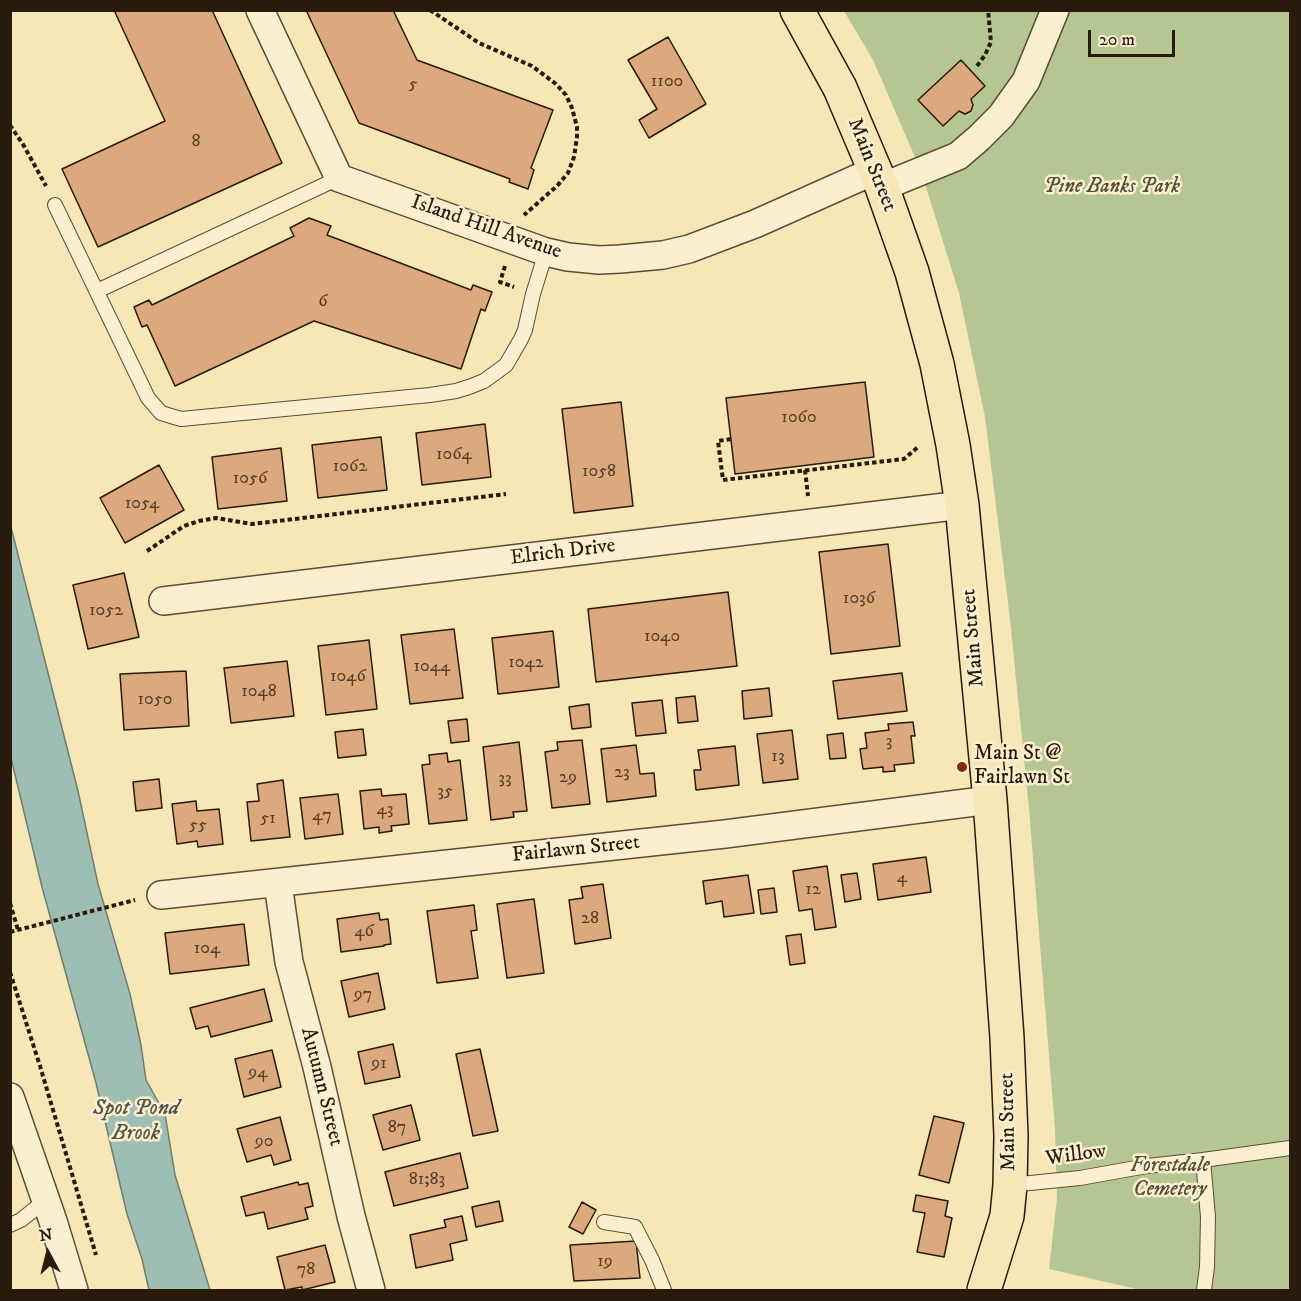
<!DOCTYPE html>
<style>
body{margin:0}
#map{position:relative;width:1301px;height:1301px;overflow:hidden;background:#f7e6b6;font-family:"IM FELL DW Pica",serif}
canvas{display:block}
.frame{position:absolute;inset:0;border:12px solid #291b0b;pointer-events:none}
.north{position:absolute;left:18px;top:1223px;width:60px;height:60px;-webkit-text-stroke:4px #faefd0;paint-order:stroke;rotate:353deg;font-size:16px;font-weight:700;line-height:24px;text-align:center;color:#291b0b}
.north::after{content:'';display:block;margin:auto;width:21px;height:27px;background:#291b0b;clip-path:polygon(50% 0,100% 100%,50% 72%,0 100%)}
.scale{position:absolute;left:1088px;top:30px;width:87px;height:27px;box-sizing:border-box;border:3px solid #291b0b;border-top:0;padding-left:8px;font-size:18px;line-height:21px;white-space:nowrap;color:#291b0b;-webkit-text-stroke:4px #faefd0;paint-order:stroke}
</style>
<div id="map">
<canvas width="1301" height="1301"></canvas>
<div class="frame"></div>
<div class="north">N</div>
<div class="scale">20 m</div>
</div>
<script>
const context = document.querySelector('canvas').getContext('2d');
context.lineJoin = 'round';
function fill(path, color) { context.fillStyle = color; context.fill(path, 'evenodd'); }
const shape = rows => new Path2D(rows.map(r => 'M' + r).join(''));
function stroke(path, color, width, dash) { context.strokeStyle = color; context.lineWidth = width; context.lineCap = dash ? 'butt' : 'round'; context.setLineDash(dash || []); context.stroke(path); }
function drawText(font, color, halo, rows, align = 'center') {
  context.font = font + ' "IM FELL DW Pica",serif'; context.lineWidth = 5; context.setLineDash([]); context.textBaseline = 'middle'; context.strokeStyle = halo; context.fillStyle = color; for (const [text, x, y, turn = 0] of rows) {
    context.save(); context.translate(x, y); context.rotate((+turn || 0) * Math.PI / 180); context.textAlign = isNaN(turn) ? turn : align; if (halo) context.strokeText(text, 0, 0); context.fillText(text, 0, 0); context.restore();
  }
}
const green = shape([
 [844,11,1290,11,1290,1290,1141,1290,1049,1269,1057,1198,1055,1129,1029,809,1010,619,985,417,959,293,921,171,873,60]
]);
const water = shape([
 [11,527,78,791,98,884,130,994,141,1045,146,1080,165,1114,175,1175,210,1290,149,1290,142,1259,127,1214,96,1083,42,887,11,758,11,527]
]);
const building = shape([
 [114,10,212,10,282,163,98,247,62,169,165,121,114,10],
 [306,10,393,10,417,60,553,110,531,168,534,170,528,189,509,182,510,179,359,123,306,10],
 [668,37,706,104,649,138,639,120,657,109,628,60,668,37],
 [961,60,985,86,971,99,973,105,971,111,965,114,959,111,943,126,918,100,961,60],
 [309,218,331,226,327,235,471,290,473,285,492,292,485,311,481,309,461,369,314,321,175,386,147,325,142,327,134,307,149,300,152,305,294,236,290,228,309,218],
 [865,382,874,457,735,474,726,398,865,382],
 [621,402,633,506,574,513,562,409,621,402],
 [485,424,491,477,422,485,416,433,485,424],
 [381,437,387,490,318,498,312,445,381,437],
 [281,448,287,501,218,509,212,457,281,448],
 [159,465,184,510,125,543,100,498,159,465],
 [888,544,900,646,831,654,819,552,888,544],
 [124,573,139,637,88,649,73,585,124,573],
 [728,592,737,666,596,682,588,609,728,592],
 [454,629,463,698,410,704,401,635,454,629],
 [553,631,559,687,498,694,492,638,553,631],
 [369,640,377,709,326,715,318,646,369,640],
 [287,661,294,716,231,723,224,668,287,661],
 [186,671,189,726,124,730,120,674,186,671],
 [902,673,907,711,838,719,833,681,902,673],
 [769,688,772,716,744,719,742,691,769,688],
 [695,696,698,721,678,723,676,698,695,696],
 [662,700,666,733,636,736,632,703,662,700],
 [589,704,591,727,572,729,569,707,589,704],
 [467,719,469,741,451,743,448,721,467,719],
 [913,722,915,736,911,736,914,763,894,765,895,771,883,772,883,767,863,769,860,749,867,748,865,733,889,730,888,724,913,722],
 [363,729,366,755,338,758,335,732,363,729],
 [792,730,798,779,763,783,757,734,792,730],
 [843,733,846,758,830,759,827,735,843,733],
 [582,740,590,804,552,808,545,752,558,750,557,742,582,740],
 [519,742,527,811,513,812,514,817,491,820,483,747,519,742],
 [636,745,640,774,654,773,656,796,607,802,601,749,636,745],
 [735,746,739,785,696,790,694,770,701,770,698,750,735,746],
 [447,753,448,762,460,760,467,820,429,824,422,765,430,764,429,755,447,753],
 [159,779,162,808,136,811,133,782,159,779],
 [283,780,290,837,251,841,247,802,259,801,257,784,283,780],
 [381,789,382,796,406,794,409,824,391,826,392,831,379,833,379,827,364,829,360,791,381,789],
 [338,794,343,834,305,839,300,798,338,794],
 [196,801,197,811,219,809,223,844,198,847,197,841,177,844,172,804,196,801],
 [926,857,931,892,878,900,873,864,926,857],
 [827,866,836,927,815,930,812,909,799,911,793,871,827,866],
 [857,873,861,899,845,902,841,875,857,873],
 [748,875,754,913,724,917,722,901,706,904,703,881,748,875],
 [603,884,611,938,575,944,569,900,583,898,581,887,603,884],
 [774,888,777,912,761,914,758,890,774,888],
 [534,899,544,973,507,978,497,904,534,899],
 [474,905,477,930,471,931,478,978,437,983,427,911,474,905],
 [379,913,380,920,388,919,391,944,384,945,384,946,341,952,337,919,379,913],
 [244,924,249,965,170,974,165,933,244,924],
 [801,934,805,963,790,965,786,936,801,934],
 [378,973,385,1009,349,1017,341,981,378,973],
 [264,989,272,1021,211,1037,208,1026,196,1029,190,1008,264,989],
 [393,1044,400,1077,365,1084,358,1052,393,1044],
 [480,1049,498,1131,473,1136,456,1054,480,1049],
 [272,1050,281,1087,244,1097,235,1059,272,1050],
 [411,1105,420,1140,383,1150,373,1115,411,1105],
 [934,1116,964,1123,949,1183,919,1175,934,1116],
 [280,1117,291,1160,274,1165,271,1155,247,1162,237,1129,280,1117],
 [460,1153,468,1188,394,1206,385,1172,460,1153],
 [298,1182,299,1185,308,1183,313,1206,305,1208,308,1219,268,1229,264,1212,246,1216,241,1197,298,1182],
 [916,1195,948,1201,945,1216,952,1218,944,1257,917,1252,925,1213,913,1211,916,1195],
 [499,1201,503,1221,476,1227,472,1207,499,1201],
 [582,1202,596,1210,583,1234,569,1227,582,1202],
 [462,1216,467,1240,450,1244,453,1260,416,1268,410,1235,446,1227,444,1220,462,1216],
 [636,1241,640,1278,574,1281,570,1245,636,1241],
 [325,1245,335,1282,302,1290,302,1287,285,1290,277,1257,325,1245]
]);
const path = shape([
 [430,10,479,43,532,66,556,84,566,95,572,108,577,127,577,137,574,157,568,173,557,186,524,215],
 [977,66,985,55,991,42,988,10],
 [10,125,24,146,46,186],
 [505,266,500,282,514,287],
 [731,439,718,441,723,480,904,459,918,447],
 [805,470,808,496],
 [147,551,184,526,199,521,216,518,252,524,506,494],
 [10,903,18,930,16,930],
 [10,932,135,900],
 [10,972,40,1066,96,1255]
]);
const lane = shape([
 [55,205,148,398,161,413,181,419,430,395,456,391,469,387,484,381,506,365,521,339,525,330,533,294,546,252],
 [97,291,339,178],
 [1203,1160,1208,1217,1207,1267,1204,1290],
 [1010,1185,1080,1178,1147,1166,1203,1160,1290,1148],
 [604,1222,635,1227,652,1260,664,1290],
 [10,1225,21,1220,46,1200]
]);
const street = shape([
 [260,10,339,178,546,252,568,257,599,260,620,259,663,255,689,249,755,224,876,170],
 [882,187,958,156,979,138,1001,116,1026,81,1055,10],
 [163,601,962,505],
 [278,883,289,962,317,1067,351,1216,371,1290],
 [161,895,725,834,990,800],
 [10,1097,53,1221,74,1290]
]);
const primary = shape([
 [797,10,840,88,882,187,912,272,937,364,953,445,962,505,990,800,1007,1038,1011,1136,1010,1185,1007,1216,984,1290]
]);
const markers = [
 [962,767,6,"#8f2418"]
];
const numberNames = [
 ["1100",667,82],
 ["5",413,85],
 ["8",196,142],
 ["6",323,302],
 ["1060",799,418],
 ["1064",454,455],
 ["1062",350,467],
 ["1058",599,472],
 ["1056",250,479],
 ["1054",142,504],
 ["1036",859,599],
 ["1052",106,611],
 ["1040",662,637],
 ["1042",526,663],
 ["1044",432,667],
 ["1046",348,677],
 ["1048",259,692],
 ["1050",155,700],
 ["3",889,742],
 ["13",778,757],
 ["23",622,773],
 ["29",568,778],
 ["33",505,779],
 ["35",445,792],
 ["43",385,810],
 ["47",322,816],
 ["51",268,819],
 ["55",198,826],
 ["4",902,878],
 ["12",813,890],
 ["28",590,919],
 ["46",364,932],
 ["104",207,949],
 ["97",363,995],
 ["91",379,1064],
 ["94",258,1073],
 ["87",397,1128],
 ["90",264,1142],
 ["81;83",427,1180],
 ["19",605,1262],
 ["78",306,1270]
];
const streetNames = [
 ["Main Street",871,165,68],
 ["Island Hill Avenue",486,228,19],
 ["Elrich Drive",563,553,-7],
 ["Main Street",974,638,-95],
 ["Fairlawn Street",576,850,-6],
 ["Autumn Street",321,1087,76],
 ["Main Street",1009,1122,-91],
 ["Willow",1076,1156,-8]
];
const parkNames = [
 ["Pine Banks Park",1112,188],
 ["Forestdale",1170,1167],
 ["Cemetery",1170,1191]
];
const poiNames = [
 ["Main St @",974,755],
 ["Fairlawn St",974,779]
];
const waterNames = [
 ["Spot Pond",136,1109],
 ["Brook",136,1134]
];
fill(green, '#b6c693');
fill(water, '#9ebeb4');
stroke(water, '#6f7d70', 1.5);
fill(building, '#dca87e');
stroke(building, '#291b0b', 1.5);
stroke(lane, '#5c4e36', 16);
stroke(street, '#5c4e36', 30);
stroke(primary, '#291b0b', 36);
stroke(path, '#291b0b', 4, [4.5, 3]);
stroke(lane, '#faefd0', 14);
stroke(street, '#faefd0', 27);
stroke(primary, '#f7e6b6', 33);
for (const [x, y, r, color] of markers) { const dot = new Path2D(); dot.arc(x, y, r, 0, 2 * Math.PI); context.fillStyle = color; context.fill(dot); stroke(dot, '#faefd0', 2); }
drawText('18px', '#563e28', null, numberNames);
drawText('21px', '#291b0b', '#faefd0', streetNames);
drawText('italic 21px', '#534e34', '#faefd0', parkNames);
drawText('21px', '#291b0b', '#faefd0', poiNames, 'left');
drawText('italic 22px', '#525446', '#faefd0', waterNames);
</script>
